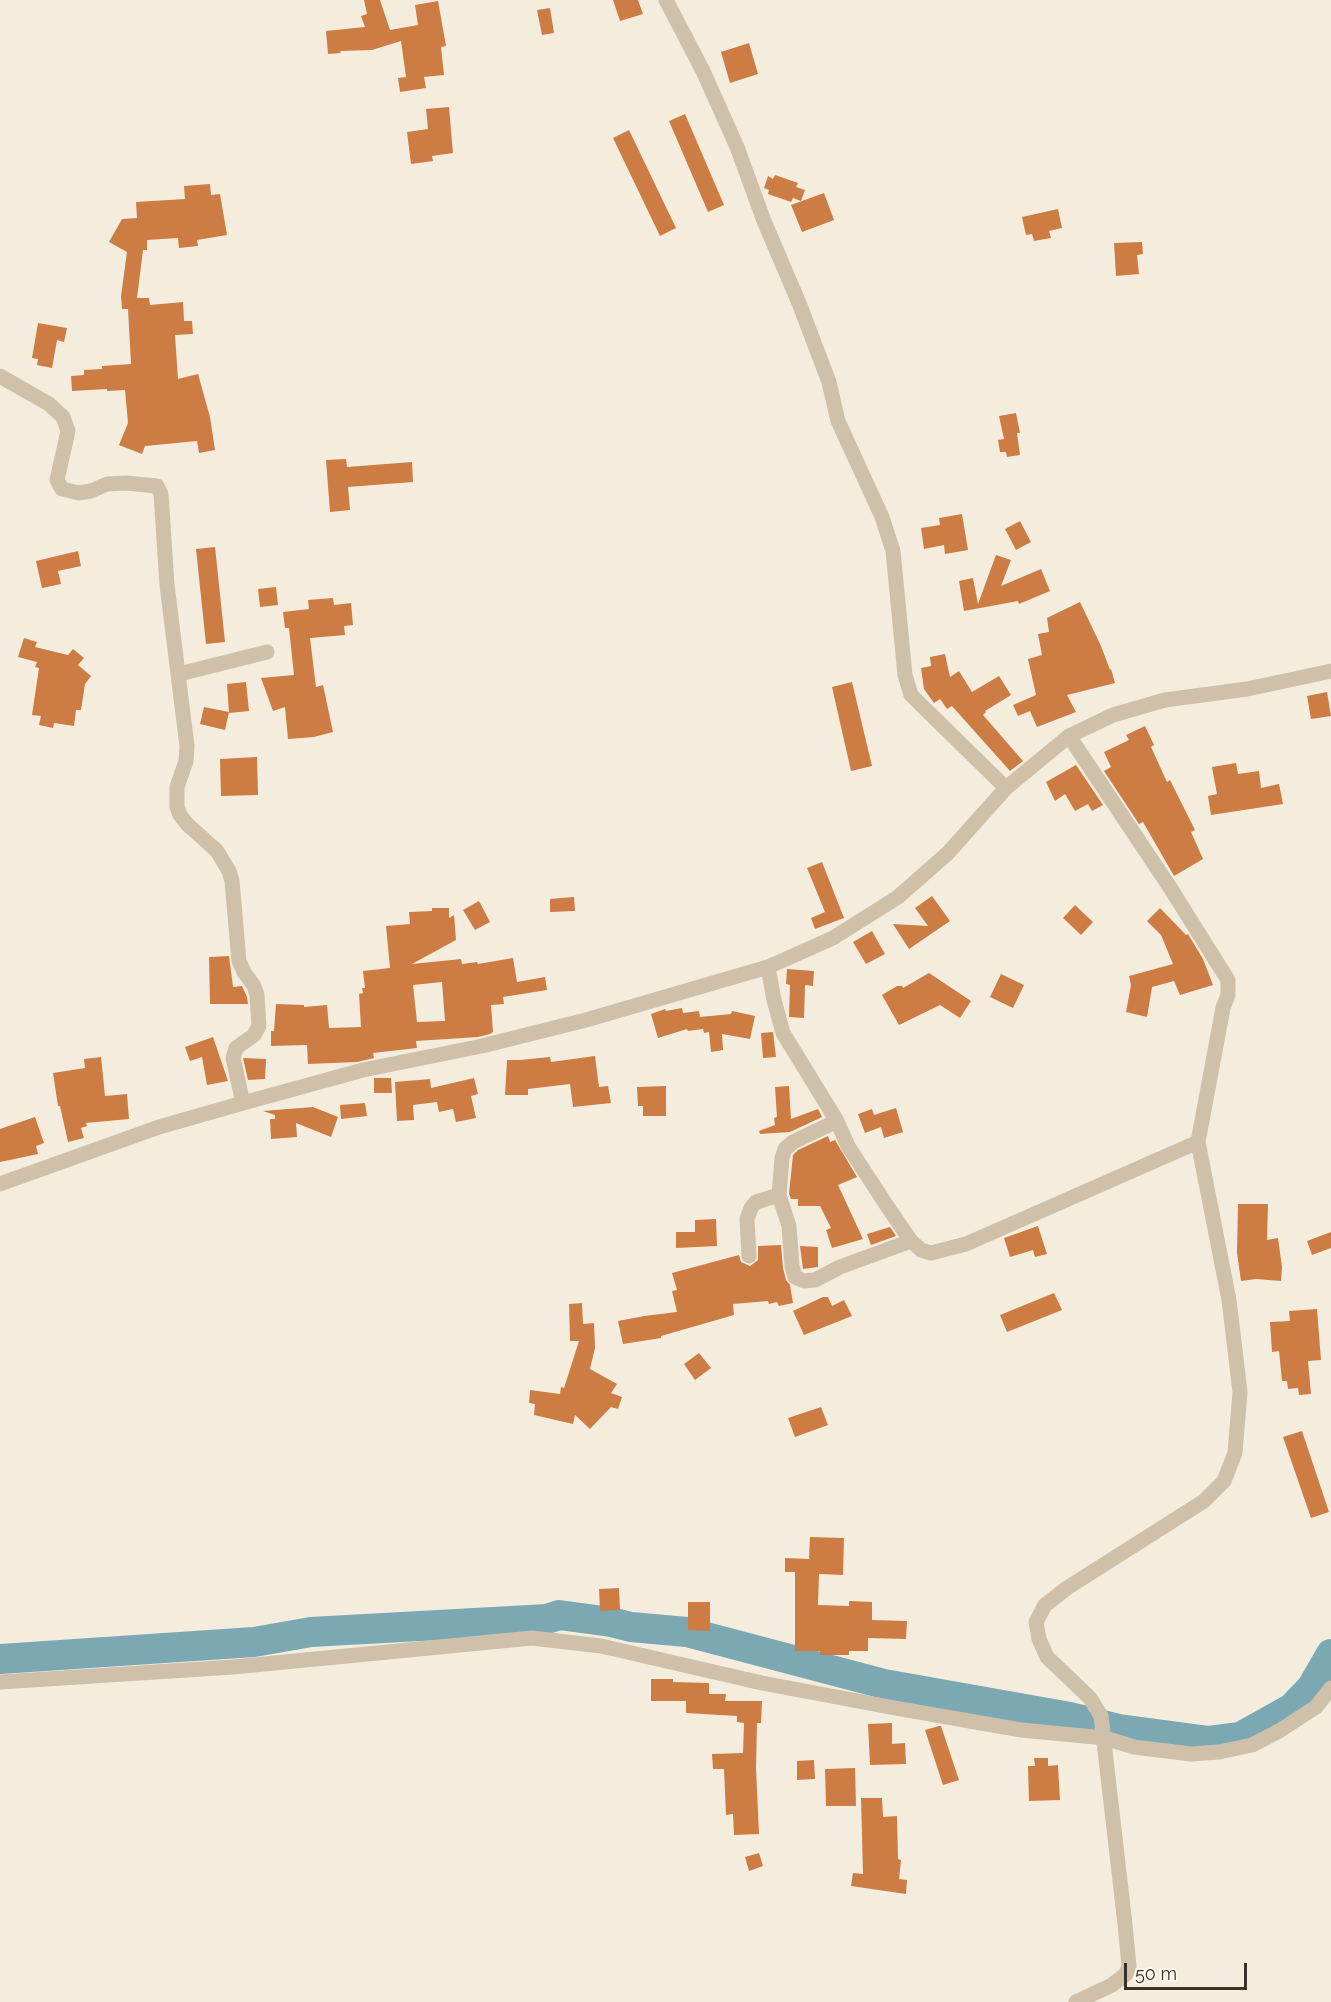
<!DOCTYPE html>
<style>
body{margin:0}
#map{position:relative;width:1331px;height:2002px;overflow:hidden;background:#f4edde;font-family:Raleway,sans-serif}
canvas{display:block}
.scale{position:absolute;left:1124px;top:1963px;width:123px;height:27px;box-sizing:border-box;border:3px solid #3a3129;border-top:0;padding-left:8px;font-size:18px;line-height:21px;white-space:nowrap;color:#3a3129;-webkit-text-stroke:4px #fbf6eb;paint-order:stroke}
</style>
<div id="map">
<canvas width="1331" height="2002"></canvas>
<div class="scale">50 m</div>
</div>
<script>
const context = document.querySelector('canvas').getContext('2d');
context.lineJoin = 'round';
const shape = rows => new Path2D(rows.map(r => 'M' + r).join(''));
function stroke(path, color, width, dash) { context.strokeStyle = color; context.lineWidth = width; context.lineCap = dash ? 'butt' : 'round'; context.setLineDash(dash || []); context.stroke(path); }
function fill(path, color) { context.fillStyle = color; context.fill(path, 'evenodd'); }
const river = shape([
 [0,1659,254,1642,311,1632,547,1619,559,1615,611,1622,631,1627,687,1632,884,1684,1070,1717,1119,1729,1209,1741,1240,1737,1292,1708,1312,1687,1331,1654]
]);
const building = shape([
 [364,0,380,0,390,30,418,25,415,5,438,1,446,46,441,47,444,75,424,77,426,88,400,92,398,78,406,77,401,41,372,50,340,51,341,53,328,54,326,31,365,27,361,16,367,14],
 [613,0,638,0,643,14,620,21],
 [550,8,554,33,542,35,537,10],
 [749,43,758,74,730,83,721,52],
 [449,107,453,153,432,156,433,161,411,164,407,132,428,129,426,109],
 [685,114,724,205,708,212,669,121],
 [629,130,676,228,660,236,613,138],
 [775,175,798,183,796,187,805,190,801,201,793,198,791,202,768,194,769,190,764,188,768,176,773,179],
 [210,184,211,195,220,194,227,235,197,240,198,246,179,248,178,238,147,240,147,250,143,250,137,298,149,298,150,305,183,302,184,321,192,321,193,334,175,335,178,379,198,374,210,417,215,450,199,453,197,441,145,446,142,454,119,445,128,423,125,390,107,391,107,389,72,391,71,376,84,375,84,370,102,369,102,366,131,364,128,309,122,309,121,296,127,252,109,242,122,219,137,218,136,202,185,199,184,186],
 [824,193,834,220,802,232,791,205],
 [1058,209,1062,228,1049,231,1051,238,1034,241,1032,234,1026,235,1022,217],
 [1142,242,1143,254,1137,255,1139,274,1116,276,1114,243],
 [38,323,67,328,64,342,57,340,52,368,37,365,38,359,32,358],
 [1016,413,1020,433,1017,433,1020,455,1007,457,1006,452,1000,452,998,440,1004,439,999,416],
 [346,459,347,467,412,462,413,482,348,487,350,510,330,512,326,460],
 [962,514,968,550,945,554,944,545,924,549,921,528,940,525,939,518],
 [1020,521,1031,542,1016,550,1005,529],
 [215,547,225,642,206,644,196,549],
 [78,551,81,566,58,571,61,584,42,588,36,561],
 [996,555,1011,560,1001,586,1041,569,1050,591,1019,604,1018,601,964,611,959,581,973,578,978,604],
 [276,587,278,605,260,607,258,589],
 [333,598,334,605,351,603,353,625,344,626,345,635,310,638,316,687,323,685,333,732,314,737,288,739,285,707,273,711,261,678,294,675,289,628,285,628,283,612,309,609,308,600],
 [1080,602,1101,646,1110,670,1111,669,1115,683,1067,695,1076,712,1037,727,1030,711,1018,716,1013,705,1036,695,1028,659,1042,655,1038,634,1049,632,1047,618],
 [24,638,37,642,35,647,68,655,73,649,84,658,78,665,91,676,85,684,81,710,76,710,74,726,54,723,53,728,39,725,41,716,32,715,39,668,35,667,37,662,18,657],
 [945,654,950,677,959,671,972,692,999,676,1011,695,985,711,986,712,983,715,1023,761,1010,771,952,706,947,709,940,699,934,703,924,689,921,668,931,666,930,657],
 [246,682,249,711,229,713,227,684],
 [852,682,872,766,851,771,832,687],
 [1327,692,1331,716,1311,719,1307,696],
 [204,707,229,712,225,730,200,724],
 [1145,726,1154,745,1151,747,1167,782,1170,780,1195,830,1191,832,1203,859,1174,876,1143,822,1139,824,1104,771,1111,767,1104,752,1129,740,1126,735],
 [257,757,258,795,221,796,220,759],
 [1236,763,1238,774,1259,771,1261,788,1279,784,1283,804,1211,815,1208,796,1217,794,1212,767],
 [1076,765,1103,805,1092,811,1088,804,1075,811,1065,794,1055,801,1046,782],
 [822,862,844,918,815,929,811,918,825,912,807,868],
 [932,896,950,921,909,949,893,924,928,926,915,908],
 [574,897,575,911,550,912,550,899],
 [479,901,490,922,475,930,463,910],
 [1075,905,1093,922,1081,935,1063,918],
 [432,908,449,908,449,918,454,915,456,940,412,964,461,959,462,964,477,962,478,964,513,958,517,982,545,977,547,990,503,997,504,1004,491,1005,493,1032,490,1034,478,1037,416,1041,417,1048,373,1053,374,1058,357,1062,308,1064,307,1045,271,1046,271,1031,274,1031,276,1004,304,1005,304,1007,327,1005,329,1028,361,1027,359,994,363,993,362,988,365,988,363,971,390,968,386,926,410,924,409,912,432,911],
 [442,982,445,1021,417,1022,413,985],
 [1160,908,1186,935,1188,934,1203,959,1213,985,1180,995,1174,981,1152,987,1147,1017,1126,1012,1131,985,1129,976,1173,964,1161,935,1147,921],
 [872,931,885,954,866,964,853,942],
 [229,956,233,987,242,986,247,997,248,1004,210,1004,209,957],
 [787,969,814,971,813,986,805,985,804,1018,789,1017,790,985,786,984],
 [929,973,971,1001,960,1018,940,1005,899,1025,882,995,897,986,902,986,903,988],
 [1001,974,1024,985,1013,1008,990,997],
 [682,1008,683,1013,699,1011,700,1017,731,1014,732,1011,755,1016,750,1039,722,1034,723,1050,711,1052,709,1032,704,1033,703,1029,688,1031,687,1029,658,1038,651,1014,665,1009,666,1011],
 [773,1032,776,1057,763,1058,761,1033],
 [213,1037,228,1081,207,1085,202,1057,190,1061,185,1047],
 [595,1056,599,1087,608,1086,611,1103,573,1107,570,1084,528,1089,528,1095,505,1095,507,1060,520,1060,550,1057,551,1062],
 [101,1057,105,1096,127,1094,129,1119,86,1123,87,1126,81,1128,84,1138,68,1142,60,1106,58,1106,53,1073,85,1068,84,1059],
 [243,1058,266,1059,265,1079,248,1080],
 [374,1078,391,1078,392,1093,374,1093],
 [474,1078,478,1094,471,1096,476,1118,456,1122,453,1109,439,1112,437,1102,413,1105,414,1120,397,1121,395,1082,430,1079,431,1088],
 [666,1086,666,1116,643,1116,643,1106,638,1106,637,1087],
 [789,1086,791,1119,818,1109,822,1117,790,1132,760,1134,759,1131,775,1125,774,1118,777,1117,775,1087],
 [365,1103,367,1116,341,1119,340,1105],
 [313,1107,338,1117,331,1137,296,1123,297,1137,271,1139,270,1119,275,1119,275,1115,263,1111],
 [896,1108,903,1132,884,1138,881,1127,865,1133,858,1114,872,1109,874,1115],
 [35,1117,44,1143,36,1146,38,1154,0,1162,0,1129],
 [828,1136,830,1142,835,1140,857,1177,838,1185,863,1239,832,1248,826,1230,831,1228,820,1206,798,1206,798,1199,791,1199,789,1194,793,1155,798,1150],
 [1238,1204,1268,1204,1267,1240,1278,1238,1282,1267,1281,1281,1256,1279,1241,1281,1237,1253],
 [716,1219,717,1246,676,1248,676,1232,695,1232,695,1220],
 [1038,1226,1047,1254,1035,1257,1033,1250,1010,1257,1004,1238],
 [890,1227,896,1236,871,1245,867,1234],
 [1331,1232,1331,1248,1312,1255,1307,1241],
 [781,1245,783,1268,786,1280,790,1285,793,1303,779,1306,777,1302,769,1304,768,1301,733,1304,734,1315,661,1336,661,1338,623,1344,618,1321,644,1316,677,1312,672,1291,677,1290,672,1273,739,1255,741,1262,750,1266,758,1260,758,1246],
 [800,1246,818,1247,818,1267,803,1269],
 [1054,1293,1062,1310,1007,1332,1000,1315],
 [823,1297,828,1297,832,1306,844,1300,852,1316,804,1335,793,1311],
 [582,1303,583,1324,594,1323,595,1348,590,1369,617,1384,611,1393,622,1397,618,1409,611,1407,590,1429,575,1415,573,1424,534,1415,535,1404,529,1403,530,1390,560,1394,561,1387,564,1388,579,1341,570,1341,569,1304],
 [1317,1309,1321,1360,1308,1361,1311,1394,1299,1395,1298,1388,1288,1389,1287,1381,1282,1381,1279,1351,1272,1352,1270,1322,1290,1321,1289,1311],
 [699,1353,711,1368,695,1380,684,1364],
 [821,1407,828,1425,795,1437,788,1418],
 [1302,1431,1329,1512,1311,1518,1283,1437],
 [810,1537,844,1538,843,1575,819,1574,818,1605,849,1606,849,1601,872,1602,872,1620,907,1621,906,1639,868,1638,868,1651,849,1651,849,1655,820,1655,820,1651,795,1651,795,1572,785,1572,785,1558,809,1559],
 [619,1588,620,1610,600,1611,599,1589],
 [688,1602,710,1602,710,1631,688,1630],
 [651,1679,673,1679,673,1682,709,1683,709,1694,726,1694,725,1701,762,1701,761,1723,757,1723,756,1768,759,1834,734,1835,733,1814,726,1815,724,1769,713,1769,712,1754,743,1753,744,1723,737,1722,737,1716,686,1713,686,1701,651,1701],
 [892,1723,892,1744,905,1743,906,1764,870,1765,868,1724],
 [939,1726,941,1726,959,1780,943,1785,925,1730],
 [1034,1758,1048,1758,1048,1766,1058,1765,1060,1800,1029,1801,1028,1766,1035,1766],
 [814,1760,815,1779,797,1780,797,1761],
 [855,1768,856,1806,826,1806,825,1769],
 [861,1798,882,1798,883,1817,897,1816,898,1859,901,1860,899,1879,907,1880,906,1894,851,1886,853,1873,863,1874],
 [759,1853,763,1866,749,1871,745,1857]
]);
const minor = shape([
 [666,0,703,71,737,147,764,221,799,303,829,382,838,421,882,517,893,551,905,675,911,695,1006,788],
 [0,376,49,404,63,417,68,431,57,480,62,489,79,493,91,491,107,484,126,483,157,486,161,494,167,585,187,746,186,761,177,787,177,807,180,815,187,824,217,851,229,871,232,881,239,961,244,972,254,986,257,995,259,1026,254,1035,236,1048,233,1058,243,1103],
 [179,674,267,652],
 [1069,736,1171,889,1228,980,1228,995,1223,1008,1198,1142,1229,1300,1240,1392,1235,1453,1224,1481,1204,1501,1067,1588,1045,1605,1036,1622,1039,1639,1047,1657,1090,1698,1101,1716,1125,1924,1129,1966,1126,1974,1112,1985,1076,2002],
 [768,967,774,1000,783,1033,837,1121,848,1146,887,1206,911,1241,921,1250,931,1253,966,1244,1198,1142],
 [837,1121,793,1142,785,1149,782,1158,779,1195,789,1226,792,1266,795,1277,804,1281,815,1280,840,1267,911,1241],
 [0,1184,159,1127,243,1103,363,1070,482,1046,586,1020,768,967,833,938,898,897,948,853,1006,788,1069,736,1113,715,1165,700,1247,689,1331,671],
 [749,1256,747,1219,751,1208,756,1202,779,1195],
 [0,1682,233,1667,532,1638,601,1646,762,1683,895,1708,1021,1730,1105,1738,1134,1747,1191,1754,1219,1752,1252,1745,1279,1731,1316,1707,1331,1688]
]);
stroke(river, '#7ba8b3', 30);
fill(building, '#cd7c43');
stroke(minor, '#cec0a9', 15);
</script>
